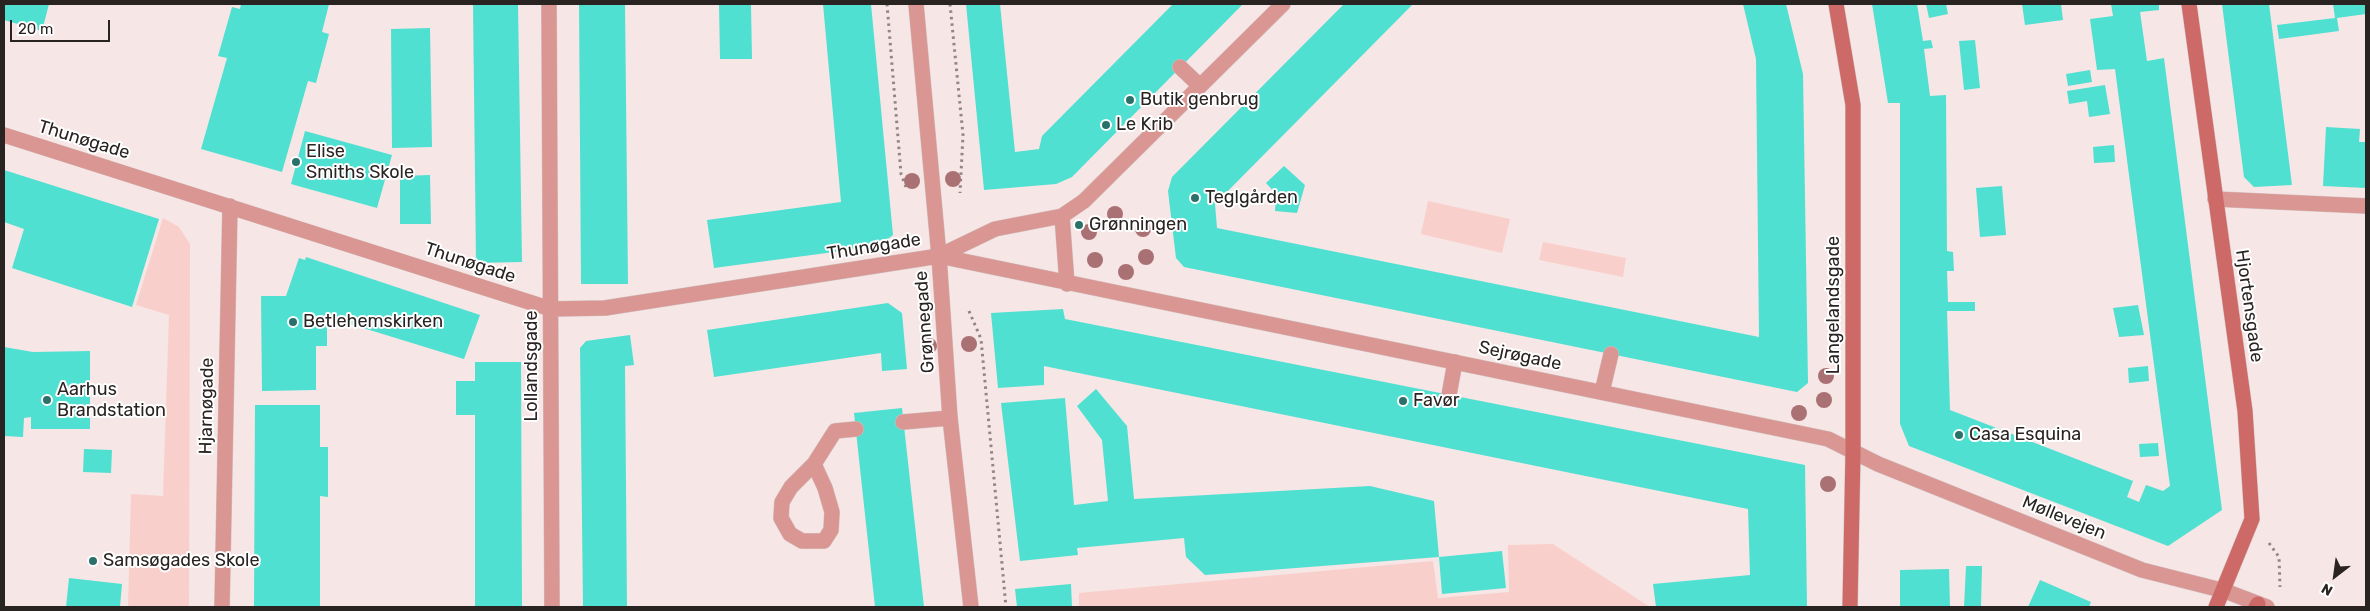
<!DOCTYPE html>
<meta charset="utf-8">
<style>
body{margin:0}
#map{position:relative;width:2370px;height:611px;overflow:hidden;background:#f6e6e5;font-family:Rubik,sans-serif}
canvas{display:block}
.frame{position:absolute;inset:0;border:5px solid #292322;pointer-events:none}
.north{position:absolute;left:2310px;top:551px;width:50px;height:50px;-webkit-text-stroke:4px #fff;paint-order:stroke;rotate:210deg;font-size:14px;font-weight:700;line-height:20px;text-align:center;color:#292322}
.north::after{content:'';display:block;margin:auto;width:18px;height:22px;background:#292322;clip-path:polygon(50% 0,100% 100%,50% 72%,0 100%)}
.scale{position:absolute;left:10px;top:20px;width:100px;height:22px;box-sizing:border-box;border:2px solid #292322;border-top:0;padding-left:6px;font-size:15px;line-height:18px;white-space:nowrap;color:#292322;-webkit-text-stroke:4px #fff;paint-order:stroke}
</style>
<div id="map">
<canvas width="2370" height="611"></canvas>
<div class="frame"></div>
<div class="north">N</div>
<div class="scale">20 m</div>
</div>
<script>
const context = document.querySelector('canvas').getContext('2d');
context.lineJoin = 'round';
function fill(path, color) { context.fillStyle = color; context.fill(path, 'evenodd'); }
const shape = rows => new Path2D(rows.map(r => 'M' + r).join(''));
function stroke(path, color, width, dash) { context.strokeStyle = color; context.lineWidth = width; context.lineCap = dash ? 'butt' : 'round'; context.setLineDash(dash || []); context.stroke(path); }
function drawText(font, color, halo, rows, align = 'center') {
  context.font = font + ' Rubik,sans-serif'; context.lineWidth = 4; context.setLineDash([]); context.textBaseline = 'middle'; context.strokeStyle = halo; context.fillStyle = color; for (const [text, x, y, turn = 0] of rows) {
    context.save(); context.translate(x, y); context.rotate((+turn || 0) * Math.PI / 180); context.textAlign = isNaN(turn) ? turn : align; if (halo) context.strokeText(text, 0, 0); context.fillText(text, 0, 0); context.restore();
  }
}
const green = shape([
 [1428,201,1510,219,1502,253,1421,234],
 [163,218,179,227,190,244,189,607,128,607,131,494,163,496,169,315,136,305],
 [1543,242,1626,258,1623,277,1539,260],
 [1553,544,1650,607,1079,607,1079,593,1433,561,1438,598,1509,592,1508,545]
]);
const building = shape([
 [4,4,49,4,42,31,4,20],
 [241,4,329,4,322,32,329,34,316,83,308,81,282,172,201,149,227,58,218,56,232,7,240,9],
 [473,4,518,4,522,262,476,263],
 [579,4,625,4,628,284,581,284],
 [719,4,751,4,752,59,720,59],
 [823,4,871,4,893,235,879,246,714,268,707,220,841,202],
 [966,4,1000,4,1015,152,1039,149,1042,136,1173,4,1243,4,1072,177,1056,184,984,190],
 [1344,4,1413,4,1215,204,1217,228,1759,337,1756,59,1743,4,1786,4,1803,74,1808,383,1797,392,1184,267,1176,258,1168,191,1172,177],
 [1872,4,1917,4,1923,41,1931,40,1933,48,1924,49,1930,96,1946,95,1947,251,1953,252,1954,271,1947,271,1948,302,1975,302,1975,311,1947,311,1950,410,2133,481,2127,497,2139,502,2146,485,2163,491,2170,486,2115,69,2097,70,2090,19,2113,16,2111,4,2159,4,2159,10,2140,12,2147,61,2164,58,2222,510,2168,546,1909,446,1900,424,1900,103,1888,103],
 [1926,4,1946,4,1948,14,1929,18],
 [2022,4,2061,4,2063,20,2025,25],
 [2222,4,2269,4,2292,185,2254,187,2244,177],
 [2333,4,2366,4,2366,14,2337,18,2339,31,2279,39,2277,25,2335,18],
 [430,28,432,147,392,148,391,29],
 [1975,40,1980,88,1964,90,1959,41],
 [2090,70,2092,82,2068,86,2066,74],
 [2105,85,2110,114,2089,117,2087,101,2069,104,2067,91],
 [2326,127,2360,129,2359,142,2366,142,2366,188,2323,186],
 [305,131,392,155,377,208,291,184],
 [2114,145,2115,162,2094,163,2093,147],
 [1284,166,1305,185,1297,213,1275,211,1276,194,1266,183],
 [4,170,159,219,132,307,12,268,24,229,4,222],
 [430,175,431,224,400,224,400,176],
 [2002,186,2006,235,1980,237,1976,188],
 [306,257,480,315,464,359,321,315,327,328,327,346,316,346,316,390,262,391,261,296,286,296,299,258,305,260],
 [888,303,902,313,907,369,882,371,881,353,714,377,707,330],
 [2138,305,2144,335,2119,337,2113,308],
 [1063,309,1065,319,1805,465,1807,607,1656,607,1653,584,1750,575,1748,509,1044,366,1044,385,998,388,991,313],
 [630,335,634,365,625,366,627,607,583,607,580,348,586,341],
 [4,347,33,352,90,351,90,429,31,429,31,417,24,418,23,437,4,436],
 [475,362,521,362,522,607,475,607,475,415,456,415,456,381,475,381],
 [2148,366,2149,381,2129,383,2128,368],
 [1096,389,1127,426,1134,499,1370,486,1434,501,1439,557,1205,575,1186,557,1184,538,1077,548,1078,555,1020,561,1001,403,1065,398,1074,505,1108,501,1102,440,1077,406],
 [255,405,320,405,320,447,328,447,328,497,320,496,320,607,254,607],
 [902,408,924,607,875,607,854,413],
 [2158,443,2159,456,2140,457,2139,444],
 [84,449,112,450,111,473,83,472],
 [1502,551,1506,588,1442,594,1439,557],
 [1966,566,1982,566,1981,607,1964,607],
 [1949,569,1950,607,1900,607,1900,570],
 [69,578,122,584,120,607,66,607],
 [2040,580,2091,602,2089,607,2028,607],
 [1071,584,1072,607,1017,607,1015,589]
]);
const path = shape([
 [887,4,901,174,906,187],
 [950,4,963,135,960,193],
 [969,311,981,339,1006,607],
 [2269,543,2279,557,2280,587]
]);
const lane = shape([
 [1180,67,1200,86],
 [1602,392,1611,354],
 [1449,395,1455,362],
 [903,422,950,418],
 [814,464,791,487,782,502,781,518,790,534,802,541,824,541,831,530,832,512,825,488,814,464,835,431,856,429]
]);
const street = shape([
 [549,4,552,607],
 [916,4,939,256,950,418,971,607],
 [4,135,551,309,605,308,939,256,995,229,1062,216,1084,201,1283,4],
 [2215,199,2366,206],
 [1062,216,1067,284],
 [939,256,1828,439,1878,464,2142,570,2225,591,2267,607],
 [222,607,230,206]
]);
const secondary = shape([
 [1836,4,1853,105,1853,452,1850,607],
 [2189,4,2245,411,2252,519,2216,607],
 [2256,607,2258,604]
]);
const trees = [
 [953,179],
 [912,181],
 [1115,214],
 [1143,229],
 [1089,232],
 [1146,257],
 [1095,260],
 [1126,272],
 [969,344],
 [929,346],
 [1826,376],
 [1824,400],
 [1799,413],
 [1828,484]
];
const markers = [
 [1130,100,5,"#29716a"],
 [1106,125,5,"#29716a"],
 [296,162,5,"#29716a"],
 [1195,198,5,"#29716a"],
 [1079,225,5,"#29716a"],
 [293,322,5,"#29716a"],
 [47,400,5,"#29716a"],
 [1403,401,5,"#29716a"],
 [1959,435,5,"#29716a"],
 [93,561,5,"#29716a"]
];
const poiNames = [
 ["Butik genbrug",1140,100],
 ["Le Krib",1116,125],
 ["Elise",306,152],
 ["Smiths Skole",306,173],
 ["Teglgården",1205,198],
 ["Grønningen",1089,225],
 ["Betlehemskirken",303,322],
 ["Aarhus",57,390],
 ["Brandstation",57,411],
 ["Favør",1413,401],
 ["Casa Esquina",1969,435],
 ["Samsøgades Skole",103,561]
];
const streetNames = [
 ["Thunøgade",84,140,17],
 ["Thunøgade",874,247,-9],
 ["Thunøgade",470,263,18],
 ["Langelandsgade",1834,305,-90],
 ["Hjortensgade",2249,306,82],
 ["Grønnegade",925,322,-94],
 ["Sejrøgade",1520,356,12],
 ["Lollandsgade",532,366,-90],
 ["Hjarnøgade",207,406,-89],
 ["Møllevejen",2064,518,22]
];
fill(green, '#f9cfcb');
fill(building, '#4fe0d1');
stroke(lane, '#d1c3c2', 16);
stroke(street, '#d1c3c2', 16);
stroke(secondary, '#d1c3c2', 16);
stroke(path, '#918685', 3, [2.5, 4]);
stroke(lane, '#da9692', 15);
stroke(street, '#da9692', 15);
stroke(secondary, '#cd6a67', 15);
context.fillStyle = '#aa7174';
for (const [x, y] of trees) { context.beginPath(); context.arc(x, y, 8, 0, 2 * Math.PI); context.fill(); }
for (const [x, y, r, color] of markers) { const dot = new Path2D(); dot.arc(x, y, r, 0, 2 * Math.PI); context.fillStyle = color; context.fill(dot); stroke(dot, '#fff', 2); }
drawText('18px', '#292322', '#fff', poiNames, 'left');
drawText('18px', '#292322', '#fff', streetNames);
</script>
